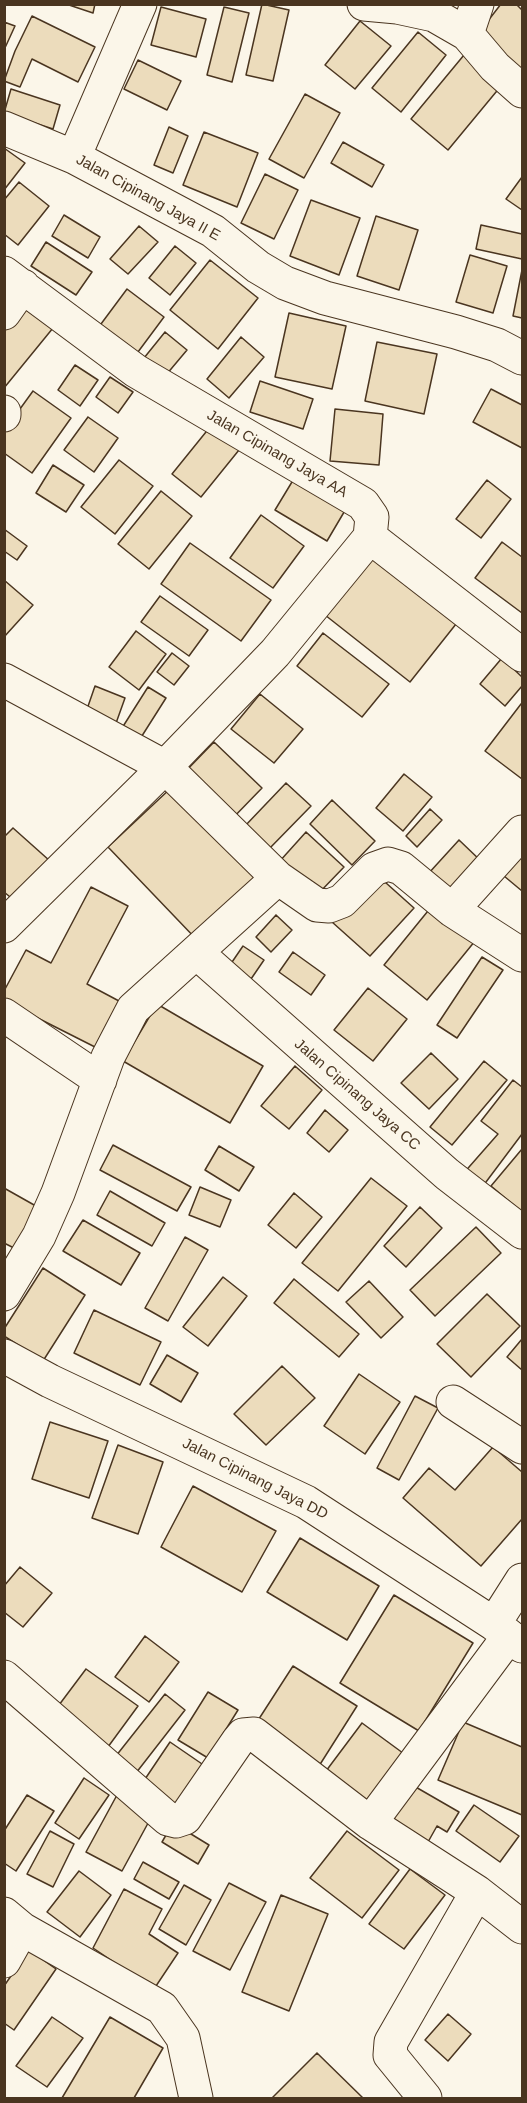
<!DOCTYPE html>
<style>
body{margin:0}
#map{position:relative;width:527px;height:2103px;overflow:hidden;background:#fbf6e9;font-family:Helvetica,sans-serif}
canvas{display:block}
.frame{position:absolute;inset:0;border:6px solid #4a3520;pointer-events:none}
</style>
<div id="map">
<canvas width="527" height="2103"></canvas>
<div class="frame"></div>
</div>
<script>
const context = document.querySelector('canvas').getContext('2d');
context.lineJoin = 'round';
function fill(path, color) { context.fillStyle = color; context.fill(path, 'evenodd'); }
const shape = rows => new Path2D(rows.map(r => 'M' + r).join(''));
function stroke(path, color, width, dash) { context.strokeStyle = color; context.lineWidth = width; context.lineCap = dash ? 'butt' : 'round'; context.setLineDash(dash || []); context.stroke(path); }
function drawText(font, color, halo, rows, align = 'center') {
  context.font = font + ' Helvetica,sans-serif'; context.lineWidth = 4.5; context.setLineDash([]); context.textBaseline = 'middle'; context.strokeStyle = halo; context.fillStyle = color; for (const [text, x, y, turn = 0] of rows) {
    context.save(); context.translate(x, y); context.rotate((+turn || 0) * Math.PI / 180); context.textAlign = isNaN(turn) ? turn : align; if (halo) context.strokeText(text, 0, 0); context.fillText(text, 0, 0); context.restore();
  }
}
const building = shape([
 [66,4,95,4,93,13,66,4],
 [262,4,289,10,273,81,246,75,262,4],
 [501,4,516,4,522,10,522,70,477,35,501,4],
 [161,7,206,19,196,57,151,45,161,7],
 [224,7,249,13,232,82,207,75,224,7],
 [32,16,95,47,78,82,32,59,20,87,4,81,15,51,32,16],
 [360,21,391,46,355,89,325,65,360,21],
 [4,22,15,26,4,50,4,22],
 [418,32,446,55,401,112,372,88,418,32],
 [464,55,501,86,448,150,411,119,464,55],
 [138,60,181,81,167,110,124,89,138,60],
 [11,89,60,105,53,129,4,113,11,89],
 [305,94,340,113,304,178,269,159,305,94],
 [169,127,188,136,173,173,154,165,169,127],
 [204,132,258,153,237,207,183,185,204,132],
 [343,142,384,165,372,187,331,163,343,142],
 [4,148,25,163,4,190,4,148],
 [265,174,298,190,274,239,241,223,265,174],
 [522,177,522,210,506,199,522,177],
 [19,182,49,206,18,245,4,234,4,200,19,182],
 [311,200,360,218,339,275,290,256,311,200],
 [64,215,100,237,88,258,52,236,64,215],
 [376,216,418,230,399,290,357,276,376,216],
 [481,225,522,234,522,259,476,249,481,225],
 [139,226,158,242,128,274,110,259,139,226],
 [46,242,92,272,76,295,31,266,46,242],
 [175,246,196,263,170,295,149,278,175,246],
 [470,255,507,266,493,313,456,302,470,255],
 [210,260,258,298,218,349,170,310,210,260],
 [522,270,522,318,513,316,522,270],
 [127,289,164,317,135,356,98,328,127,289],
 [24,306,53,328,4,388,4,330,24,306],
 [289,313,346,326,332,389,275,377,289,313],
 [165,332,187,350,166,375,144,358,165,332],
 [241,337,264,357,229,398,207,379,241,337],
 [377,342,437,354,424,414,365,401,377,342],
 [75,365,98,380,80,406,58,390,75,365],
 [110,377,133,392,118,413,96,397,110,377],
 [260,381,313,399,303,429,250,412,260,381],
 [491,389,522,405,522,448,473,422,491,389],
 [33,391,71,418,32,473,4,453,4,431,33,391],
 [335,409,383,414,379,465,330,461,335,409],
 [88,417,118,438,94,472,64,450,88,417],
 [210,427,239,450,201,497,172,474,210,427],
 [119,460,153,486,115,534,81,507,119,460],
 [53,465,84,485,66,512,36,493,53,465],
 [298,472,350,502,327,541,275,510,298,472],
 [487,480,511,499,481,538,456,519,487,480],
 [161,491,192,516,149,569,118,544,161,491],
 [261,515,304,546,273,588,230,558,261,515],
 [4,529,27,546,17,560,4,551,4,529],
 [502,542,522,557,522,613,475,578,502,542],
 [190,543,271,600,241,641,161,584,190,543],
 [375,552,460,619,410,682,325,615,375,552],
 [4,580,33,605,4,637,4,580],
 [160,596,208,630,189,656,141,622,160,596],
 [136,631,166,654,139,690,109,667,136,631],
 [323,633,389,684,362,717,297,666,323,633],
 [172,653,189,666,174,685,157,672,172,653],
 [502,658,522,677,522,686,505,706,480,684,502,658],
 [95,686,125,698,115,726,85,715,95,686],
 [148,687,166,698,140,739,122,728,148,687],
 [260,694,303,729,274,763,231,729,260,694],
 [521,704,522,705,522,779,485,751,521,704],
 [214,742,262,788,229,822,181,776,214,742],
 [404,774,432,797,403,831,376,808,404,774],
 [286,783,311,806,268,850,244,827,286,783],
 [172,787,262,881,198,941,108,847,172,787],
 [332,800,375,841,352,865,310,824,332,800],
 [430,809,442,820,417,847,406,836,430,809],
 [13,828,50,861,15,901,4,892,4,837,13,828],
 [306,832,344,867,316,896,279,862,306,832],
 [459,840,482,862,452,895,428,874,459,840],
 [522,854,522,891,498,871,522,854],
 [376,874,414,908,370,956,332,922,376,874],
 [91,887,128,906,87,984,119,1001,95,1047,4,1001,4,991,26,950,51,963,91,887],
 [432,906,475,941,427,1000,384,965,432,906],
 [276,915,292,930,271,952,256,937,276,915],
 [243,946,264,960,251,979,230,965,243,946],
 [293,952,325,975,311,995,279,972,293,952],
 [482,957,503,970,457,1038,437,1025,482,957],
 [368,988,407,1019,373,1061,334,1030,368,988],
 [157,1004,263,1066,230,1123,123,1061,157,1004],
 [431,1053,458,1079,429,1109,401,1083,431,1053],
 [484,1061,507,1080,452,1145,430,1127,484,1061],
 [295,1066,322,1090,289,1129,261,1106,295,1066],
 [513,1080,522,1087,522,1134,480,1190,462,1175,498,1134,481,1121,513,1080],
 [325,1110,348,1130,329,1152,307,1133,325,1110],
 [113,1145,191,1187,177,1211,100,1170,113,1145],
 [219,1146,254,1167,239,1191,205,1170,219,1146],
 [522,1149,522,1212,491,1186,522,1149],
 [371,1178,407,1206,338,1291,302,1263,371,1178],
 [200,1187,231,1200,220,1227,189,1215,200,1187],
 [4,1188,43,1210,20,1251,4,1243,4,1188],
 [110,1191,165,1223,152,1246,97,1215,110,1191],
 [294,1193,322,1217,296,1248,268,1225,294,1193],
 [420,1207,442,1228,406,1267,384,1246,420,1207],
 [83,1220,140,1253,121,1285,63,1251,83,1220],
 [476,1227,501,1253,435,1316,410,1290,476,1227],
 [185,1237,208,1250,168,1321,145,1308,185,1237],
 [43,1268,85,1295,43,1361,4,1336,4,1329,43,1268],
 [223,1277,247,1296,208,1346,183,1327,223,1277],
 [294,1279,359,1334,339,1357,274,1303,294,1279],
 [369,1281,403,1317,381,1338,346,1302,369,1281],
 [487,1294,520,1326,471,1377,437,1344,487,1294],
 [94,1310,161,1342,140,1385,74,1353,94,1310],
 [522,1339,522,1370,507,1357,522,1339],
 [167,1355,198,1373,181,1402,150,1384,167,1355],
 [282,1366,315,1398,266,1445,234,1414,282,1366],
 [359,1374,400,1402,365,1454,324,1426,359,1374],
 [415,1396,438,1408,399,1480,377,1468,415,1396],
 [50,1422,108,1441,89,1498,32,1479,50,1422],
 [118,1445,163,1462,138,1534,92,1518,118,1445],
 [493,1447,522,1472,522,1519,481,1566,403,1498,429,1468,455,1490,493,1447],
 [193,1486,276,1531,242,1592,161,1547,193,1486],
 [300,1538,379,1586,347,1640,267,1592,300,1538],
 [20,1567,52,1593,23,1627,4,1612,4,1586,20,1567],
 [394,1595,473,1643,419,1731,340,1683,394,1595],
 [145,1636,179,1662,149,1702,115,1677,145,1636],
 [293,1666,357,1706,319,1766,255,1725,293,1666],
 [86,1669,138,1706,105,1751,53,1713,86,1669],
 [208,1692,238,1710,208,1758,178,1740,208,1692],
 [165,1694,185,1710,129,1782,108,1766,165,1694],
 [463,1722,522,1747,522,1815,438,1780,463,1722],
 [362,1723,407,1756,368,1808,323,1775,362,1723],
 [170,1742,205,1766,173,1811,139,1788,170,1742],
 [84,1778,109,1795,79,1839,55,1823,84,1778],
 [407,1782,459,1812,447,1832,437,1826,428,1842,385,1817,407,1782],
 [27,1795,54,1811,16,1871,4,1863,4,1831,27,1795],
 [117,1795,153,1814,122,1871,86,1852,117,1795],
 [474,1805,519,1836,500,1862,456,1831,474,1805],
 [173,1823,209,1845,198,1864,162,1842,173,1823],
 [50,1831,74,1844,53,1887,27,1874,50,1831],
 [347,1831,399,1870,362,1918,310,1878,347,1831],
 [143,1862,179,1882,169,1899,134,1879,143,1862],
 [410,1869,445,1895,404,1949,369,1924,410,1869],
 [79,1871,111,1895,80,1937,47,1912,79,1871],
 [229,1883,266,1902,230,1970,193,1951,229,1883],
 [184,1885,211,1900,186,1945,159,1929,184,1885],
 [124,1889,162,1909,149,1934,178,1953,154,1989,93,1948,124,1889],
 [281,1895,328,1914,289,2011,242,1992,281,1895],
 [29,1950,56,1969,14,2030,4,2023,4,1986,29,1950],
 [448,2014,471,2034,448,2061,425,2040,448,2014],
 [52,2017,83,2038,47,2087,16,2066,52,2017],
 [110,2017,163,2048,134,2098,62,2098,110,2017],
 [317,2053,363,2098,272,2098,317,2053]
]);
const minor = shape([
 [364,4,397,7,434,15,467,34,495,67,522,91],
 [467,34,477,4],
 [4,128,74,157,213,231,258,267,285,283,325,298,456,332,497,345,522,358],
 [74,157,140,4],
 [4,273,136,371,363,504,372,517,370,537,522,655],
 [4,313,23,286],
 [4,412,4,415],
 [4,680,165,767,278,878,317,905,329,906,342,901,374,869,388,864,401,868,452,910,522,955],
 [452,910,522,832],
 [4,926,165,767,275,653,370,537],
 [197,953,447,1174,522,1232],
 [4,1015,100,1080],
 [4,1294,39,1236,58,1193,108,1057,133,1009,278,878],
 [4,1356,50,1381,306,1502,494,1624,522,1646],
 [453,1402,522,1447],
 [494,1624,522,1580],
 [4,1677,168,1819,176,1821,185,1818,238,1741,243,1735,254,1734,370,1823,477,1892,522,1927],
 [370,1823,509,1636],
 [4,1914,22,1929,162,2008,183,2038,196,2098],
 [4,1961,22,1929],
 [425,2098,390,2055,391,2042,477,1892]
]);
const streetNames = [
 ["Jalan Cipinang Jaya II E",148,198,29],
 ["Jalan Cipinang Jaya AA",277,454,30],
 ["Jalan Cipinang Jaya CC",357,1095,41],
 ["Jalan Cipinang Jaya DD",255,1479,27]
];
fill(building, '#ecdcbc');
stroke(building, '#4a3520', 1.5);
stroke(minor, '#4a3520', 35);
stroke(minor, '#fbf6e9', 33);
drawText('15px', '#4a3520', '#fbf6e9', streetNames);
</script>
